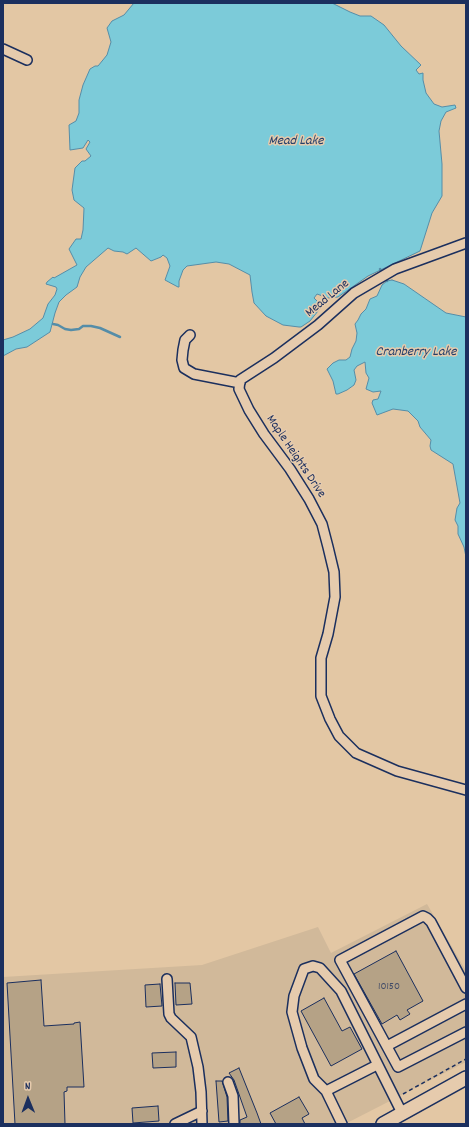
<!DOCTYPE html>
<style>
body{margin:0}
#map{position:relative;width:469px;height:1127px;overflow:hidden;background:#e3c7a4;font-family:Dekko,sans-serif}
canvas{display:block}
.frame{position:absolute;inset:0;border:4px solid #1b2f5e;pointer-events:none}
.north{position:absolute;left:8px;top:1079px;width:40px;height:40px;-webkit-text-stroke:3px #e6cbad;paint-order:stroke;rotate:359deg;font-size:11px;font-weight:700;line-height:16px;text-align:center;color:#1b2f5e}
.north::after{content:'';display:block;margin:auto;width:14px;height:18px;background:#1b2f5e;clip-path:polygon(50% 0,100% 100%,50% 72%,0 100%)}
</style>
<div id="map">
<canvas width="469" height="1127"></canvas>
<div class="frame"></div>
<div class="north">N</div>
</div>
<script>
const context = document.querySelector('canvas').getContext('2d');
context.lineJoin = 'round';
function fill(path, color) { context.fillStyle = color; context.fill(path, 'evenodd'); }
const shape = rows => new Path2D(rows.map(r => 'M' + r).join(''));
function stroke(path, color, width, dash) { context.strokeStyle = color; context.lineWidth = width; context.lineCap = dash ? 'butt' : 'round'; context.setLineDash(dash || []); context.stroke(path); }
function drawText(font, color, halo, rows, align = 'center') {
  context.font = font + ' Dekko,sans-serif'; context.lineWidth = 3; context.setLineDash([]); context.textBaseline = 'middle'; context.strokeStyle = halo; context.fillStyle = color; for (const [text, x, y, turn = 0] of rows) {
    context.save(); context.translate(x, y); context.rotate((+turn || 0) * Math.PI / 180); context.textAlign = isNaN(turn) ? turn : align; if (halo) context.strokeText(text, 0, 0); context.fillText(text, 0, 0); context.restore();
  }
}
const built = shape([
 [427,904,466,971,466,1062,345,1124,3,1124,3,977,202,965,318,927,331,953]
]);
const water = shape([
 [134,3,332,3,350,12,360,16,371,16,384,25,401,46,421,65,416,70,419,74,423,73,423,80,426,93,434,104,442,107,455,105,456,108,446,112,441,121,439,131,442,164,442,196,432,213,420,251,368,276,338,297,328,298,317,294,314,298,322,306,310,321,301,327,299,327,283,325,266,316,254,303,252,292,250,275,229,264,216,262,187,266,183,270,179,281,179,287,178,287,165,280,170,266,167,258,163,255,161,257,151,261,136,248,127,254,123,252,114,251,108,248,86,267,80,277,77,287,66,295,59,302,55,313,50,332,27,347,16,349,3,356,3,340,13,337,30,329,43,318,48,304,55,295,57,289,56,287,46,284,47,282,53,277,54,278,77,265,69,249,76,239,81,239,83,230,84,208,74,200,72,190,75,168,82,161,85,161,91,156,86,149,90,142,88,140,83,148,70,150,69,125,76,121,79,113,79,100,83,85,90,69,95,66,98,66,107,55,111,42,107,28,112,21,124,15,134,3],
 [392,280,404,284,446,313,466,317,466,557,464,547,458,534,458,526,455,520,457,508,460,503,453,464,431,450,430,446,431,440,420,427,418,421,408,411,393,409,377,415,372,403,373,400,378,399,381,391,373,392,366,389,369,378,366,373,365,362,357,366,354,370,356,380,354,385,347,390,338,394,336,394,333,381,327,369,333,363,339,360,346,360,350,357,352,349,356,341,357,333,355,324,358,320,361,314,366,309,370,299,377,296,382,285,387,281,392,280]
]);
const stream = shape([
 [380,269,387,281],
 [53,324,58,325,65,329,71,330,79,329,83,326,91,326,100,328,120,337]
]);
const building = shape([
 [396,951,423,1001,407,1010,410,1014,400,1020,397,1015,382,1024,354,974,396,951],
 [41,980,44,1026,74,1024,74,1023,80,1022,84,1087,67,1087,67,1091,64,1092,65,1124,15,1124,7,983,41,980],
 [175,983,190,983,192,1004,176,1005,175,983],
 [160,984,162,1006,146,1007,145,985,160,984],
 [324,998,342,1031,350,1027,362,1049,331,1066,301,1011,324,998],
 [176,1052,176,1067,153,1068,152,1053,176,1052],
 [239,1068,257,1113,261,1124,240,1124,240,1120,247,1117,234,1080,229,1073,239,1068],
 [216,1081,222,1081,227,1097,228,1121,219,1122,216,1081],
 [299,1097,309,1114,302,1118,305,1124,276,1124,270,1113,299,1097],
 [158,1106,159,1121,133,1123,132,1108,158,1106]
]);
const path = shape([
 [403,1094,466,1059]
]);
const minor = shape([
 [3,49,27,60],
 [466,243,395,269,354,293,318,325,274,358,240,380,239,389,249,410,264,434,290,469,309,499,322,524,328,547,334,572,335,597,328,634,321,658,321,696,330,719,339,736,356,753,397,771,466,790],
 [190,335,185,340,183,350,182,360,184,368,194,374,240,383],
 [167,979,169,1014,171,1018,191,1037,198,1067,201,1092,202,1124],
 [466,988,431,922,427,918,423,916,340,960,398,1067,466,1032],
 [387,1046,466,1004],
 [228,1082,233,1096,234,1124],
 [326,1091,314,1079,302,1048,292,1012,294,996,304,969,313,966,320,968,341,991,402,1113],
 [175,1124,202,1111],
 [342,1124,326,1091,377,1065]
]);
const highway = shape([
 [383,1124,466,1078]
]);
const numberNames = [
 ["10150",389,987]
];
const streetNames = [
 ["Mead Lane",328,299,-39],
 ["Maple Heights Drive",295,457,56]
];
const waterNames = [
 ["Mead Lake",296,142],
 ["Cranberry Lake",416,353]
];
fill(built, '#d1b99a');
fill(water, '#7ccbd9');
stroke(water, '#558da8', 1);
stroke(stream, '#558da8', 2.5);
fill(building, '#b5a286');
stroke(building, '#1b2f5e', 1);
stroke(minor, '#1b2f5e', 12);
stroke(highway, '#1b2f5e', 16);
stroke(path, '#1b2f5e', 1.5, [4, 3]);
stroke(minor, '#e6cbad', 9);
stroke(highway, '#e6cbad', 13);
drawText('11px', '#424c68', null, numberNames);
drawText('13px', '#1b2f5e', '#e6cbad', streetNames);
drawText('italic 14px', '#253f6a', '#e6cbad', waterNames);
</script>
